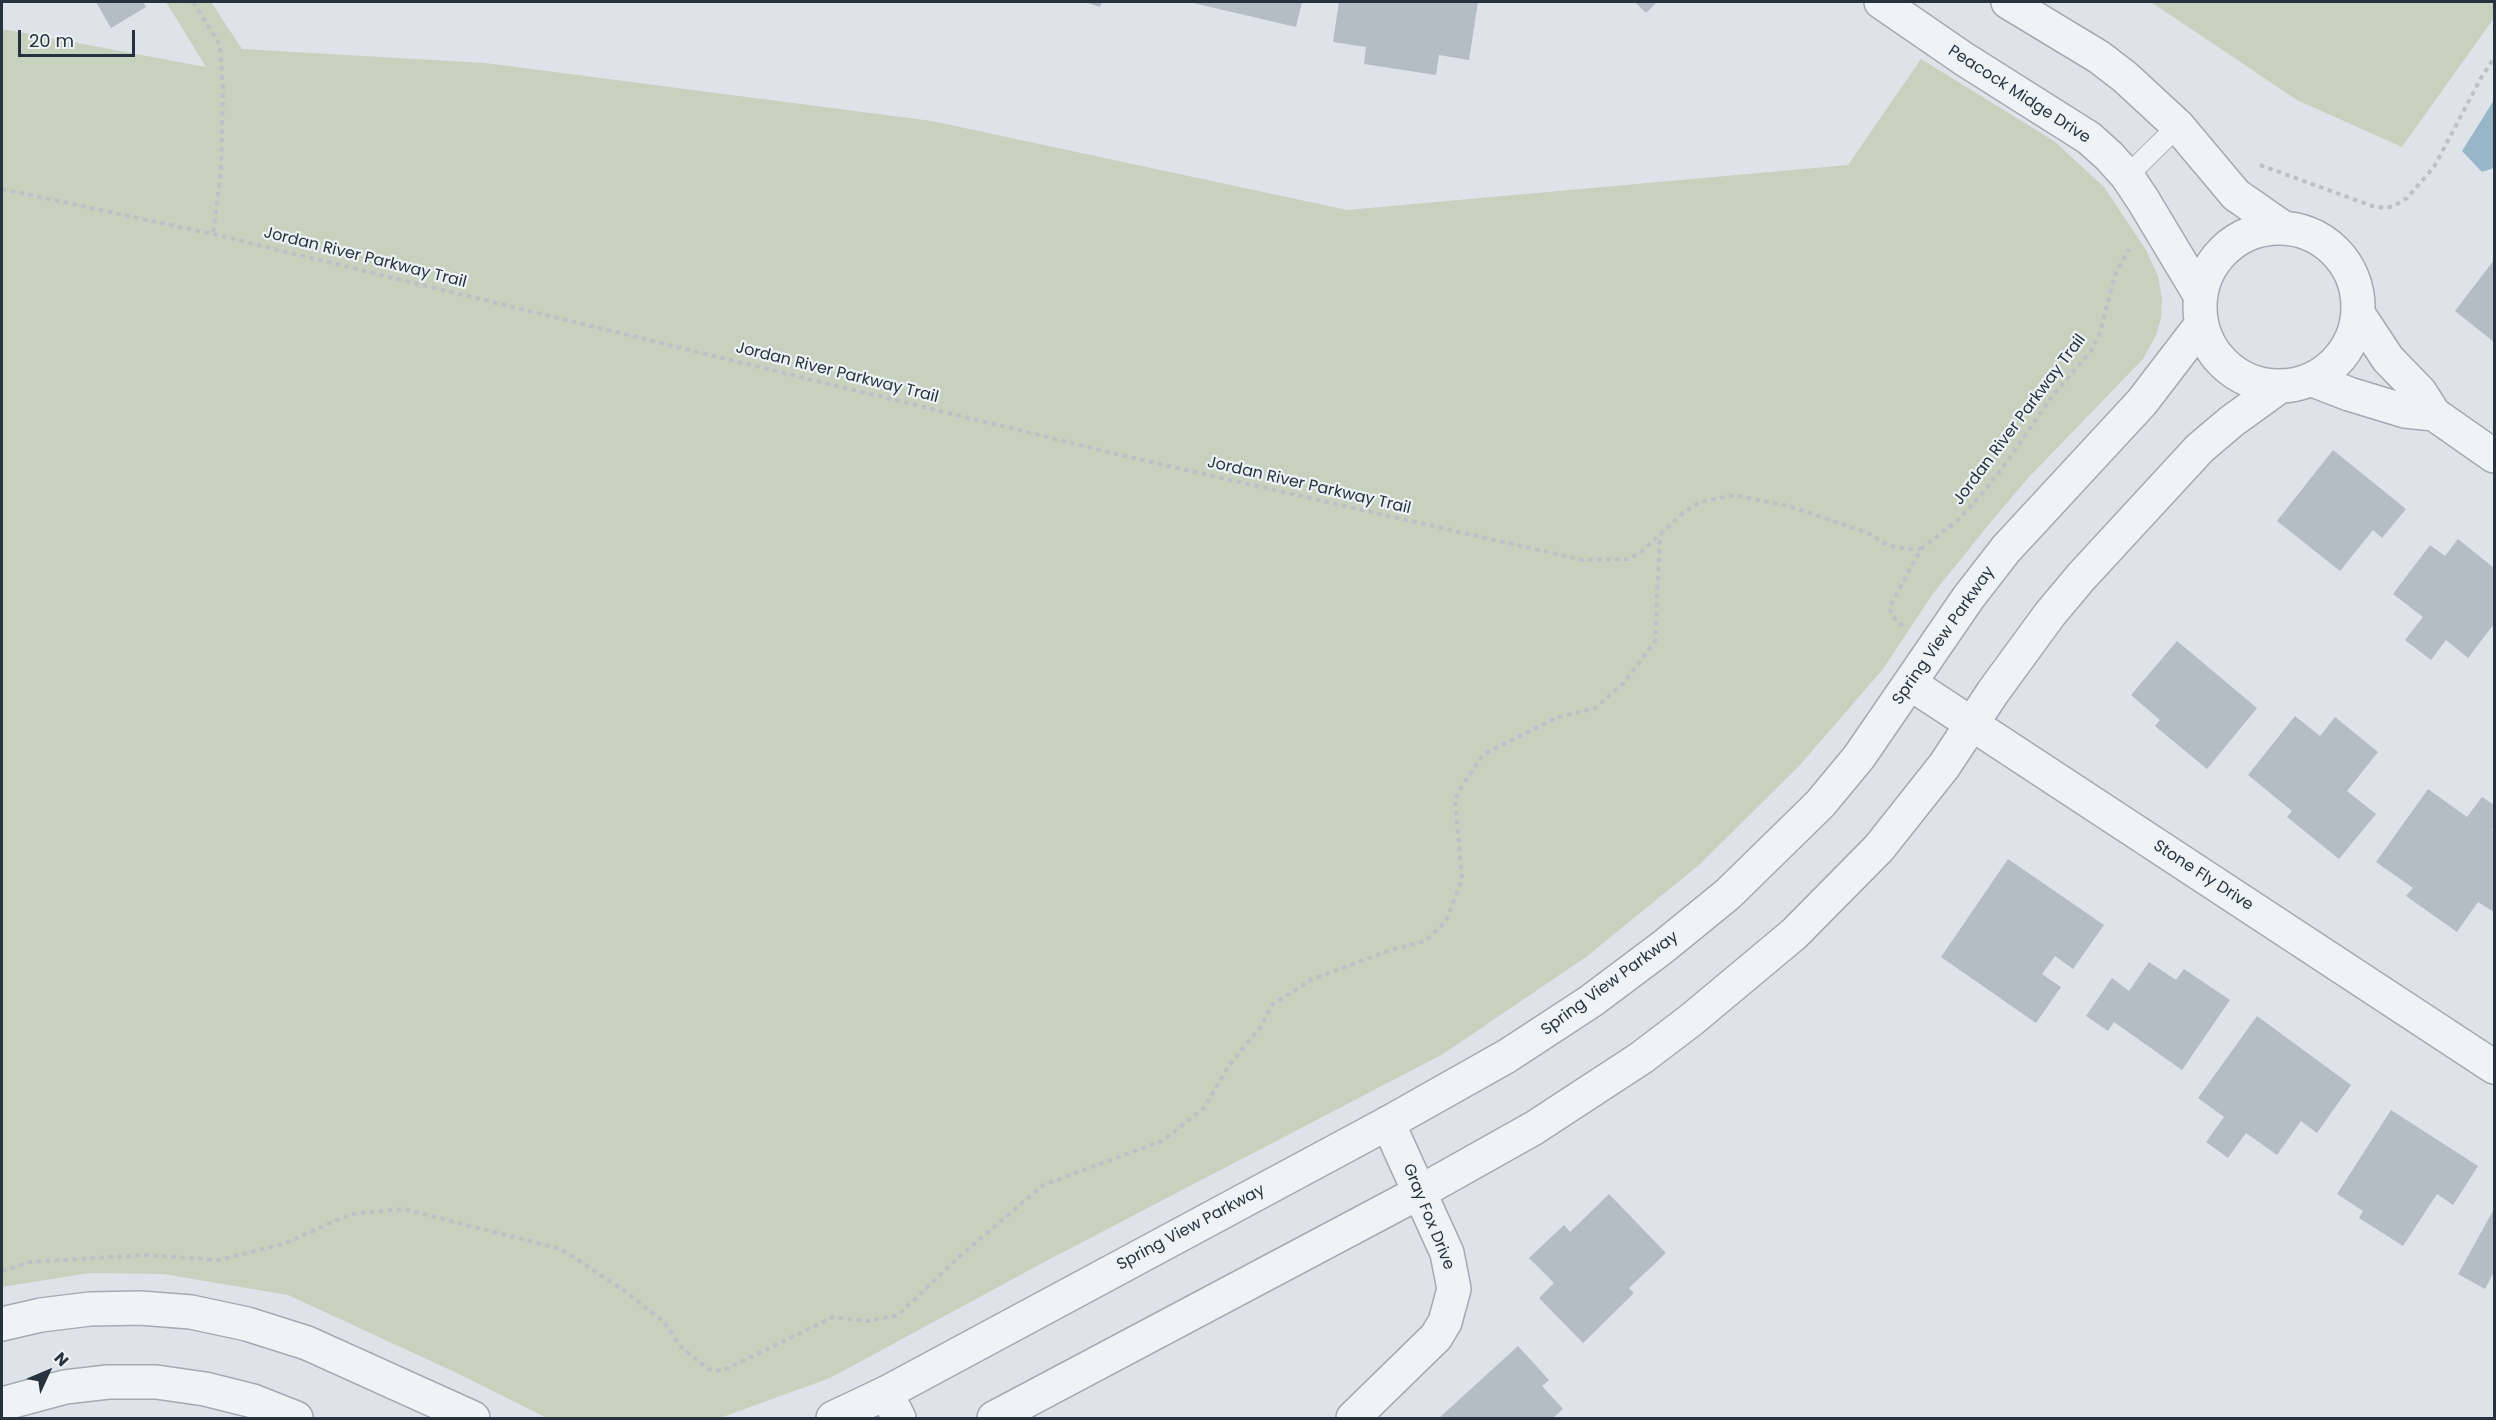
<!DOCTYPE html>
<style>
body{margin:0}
#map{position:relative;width:2496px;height:1420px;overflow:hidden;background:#dde3e8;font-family:Poppins,sans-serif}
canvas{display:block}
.frame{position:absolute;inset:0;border:3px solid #26333f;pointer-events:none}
.north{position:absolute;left:18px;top:1342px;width:60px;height:60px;-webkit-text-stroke:4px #edf2f5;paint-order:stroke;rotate:46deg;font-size:16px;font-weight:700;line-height:24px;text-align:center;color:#26333f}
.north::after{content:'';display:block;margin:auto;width:21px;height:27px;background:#26333f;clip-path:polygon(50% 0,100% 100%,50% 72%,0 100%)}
.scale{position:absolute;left:18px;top:30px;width:117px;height:27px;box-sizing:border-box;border:3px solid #26333f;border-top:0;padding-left:8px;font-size:18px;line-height:21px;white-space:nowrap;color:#26333f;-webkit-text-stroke:4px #edf2f5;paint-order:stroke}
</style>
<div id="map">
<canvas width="2496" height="1420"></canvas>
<div class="frame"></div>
<div class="north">N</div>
<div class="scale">20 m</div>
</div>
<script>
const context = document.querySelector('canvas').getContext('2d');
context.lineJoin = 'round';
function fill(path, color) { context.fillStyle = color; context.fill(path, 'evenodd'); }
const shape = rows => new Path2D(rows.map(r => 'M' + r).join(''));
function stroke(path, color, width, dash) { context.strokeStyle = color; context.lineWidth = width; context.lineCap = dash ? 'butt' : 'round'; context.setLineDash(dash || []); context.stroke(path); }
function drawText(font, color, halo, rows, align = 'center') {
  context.font = font + ' Poppins,sans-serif'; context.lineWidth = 4.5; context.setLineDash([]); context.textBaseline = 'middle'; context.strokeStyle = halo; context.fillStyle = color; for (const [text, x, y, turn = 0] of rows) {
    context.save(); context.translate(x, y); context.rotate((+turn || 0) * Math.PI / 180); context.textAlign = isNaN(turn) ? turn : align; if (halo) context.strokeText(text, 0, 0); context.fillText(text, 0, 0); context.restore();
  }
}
const green = shape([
 [166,2,211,2,242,49,485,63,932,121,1347,210,1848,165,1921,59,2054,141,2104,187,2146,250,2158,276,2162,298,2161,318,2156,335,2143,359,2029,477,1990,523,1932,595,1883,669,1799,766,1699,865,1586,957,1443,1054,1048,1260,830,1378,720,1418,547,1418,461,1375,288,1295,164,1274,90,1273,2,1287,2,29,206,67],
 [2151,2,2494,2,2494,18,2402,147,2297,100]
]);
const water = shape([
 [2494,100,2494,168,2482,172,2462,151]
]);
const building = shape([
 [96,2,143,2,146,7,111,28],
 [1085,2,1102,2,1100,7],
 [1189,2,1302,2,1296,27],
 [1339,2,1478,2,1469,60,1439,55,1436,75,1364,64,1366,47,1333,42],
 [1635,2,1657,2,1646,13],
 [2494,260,2494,342,2455,311],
 [2333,450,2406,509,2382,538,2373,530,2340,571,2277,521],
 [2458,539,2494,568,2494,624,2468,658,2446,640,2431,660,2405,640,2423,617,2393,594,2430,545,2445,556],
 [2177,641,2257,708,2207,769,2155,726,2160,720,2131,695],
 [2295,716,2320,736,2335,717,2378,752,2347,791,2376,814,2339,859,2287,817,2292,811,2248,775],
 [2428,789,2467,817,2482,797,2494,805,2494,826,2492,830,2494,831,2494,912,2478,902,2457,932,2406,896,2413,888,2376,862],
 [2008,859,2104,925,2073,969,2055,956,2042,974,2061,987,2036,1023,1941,957],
 [2149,962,2176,980,2184,969,2230,1000,2182,1070,2114,1022,2108,1031,2086,1016,2112,978,2129,991],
 [2257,1016,2351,1085,2317,1133,2301,1121,2277,1155,2246,1133,2228,1158,2206,1142,2224,1117,2198,1098],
 [2391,1110,2478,1166,2453,1205,2437,1194,2403,1246,2359,1218,2363,1211,2337,1194],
 [1609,1194,1666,1253,1629,1288,1634,1293,1583,1343,1539,1298,1554,1283,1529,1258,1564,1225,1570,1232],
 [2494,1209,2494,1272,2485,1289,2458,1274],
 [1518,1346,1549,1380,1542,1386,1563,1409,1553,1418,1439,1418]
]);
const path = shape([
 [193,2,220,45,223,89,221,170,213,234],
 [2260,165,2372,206,2385,208,2394,206,2407,198,2434,167,2481,78,2494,58],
 [2,189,213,234,1129,457,1583,560,1628,559,1641,552,1683,513,1700,502,1734,495,1789,506,1868,533,1887,545,1905,549,1921,549],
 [1903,626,1891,615,1890,606,1921,549,1958,520,1980,496,2001,470,2051,398,2091,351,2099,336,2115,275,2129,249],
 [2,1271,30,1262,147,1255,219,1260,283,1244,351,1214,404,1209,561,1249,622,1289,664,1322,682,1348,708,1369,722,1371,833,1317,868,1321,898,1315,960,1256,1043,1185,1162,1141,1204,1108,1229,1065,1260,1028,1272,1005,1312,979,1391,950,1425,941,1446,921,1462,879,1455,799,1462,786,1484,754,1556,718,1595,708,1624,683,1655,641,1660,535]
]);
const service = shape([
 [2127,176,2178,126]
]);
const minor = shape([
 [1881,2,1964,59,2089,138,2109,156,2127,176,2143,200,2200,295],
 [2008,2,2099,57,2125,77,2178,126,2236,195,2282,227],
 [2359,315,2388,359,2420,392,2434,414,2494,456],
 [2313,380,2349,394,2405,411,2434,414],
 [1911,684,2494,1067],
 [886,1393,899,1418],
 [1353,1418,1436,1337,1445,1322,1454,1289,1447,1253,1388,1123]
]);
const tertiary = shape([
 '2200 307a79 79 0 1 1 158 0a79 79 0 1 1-158 0Z',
 [2,1324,41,1315,90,1309,140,1308,191,1312,247,1324,307,1343,473,1418],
 [2,1404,65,1387,108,1382,156,1382,205,1389,253,1401,296,1418],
 [833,1418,886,1393,1388,1123,1507,1056,1591,1001,1663,947,1728,894,1820,804,1859,757,1968,598,2006,549,2142,402,2201,325],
 [994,1418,1420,1192,1534,1128,1641,1058,1691,1020,1794,934,1879,848,1944,766,1993,692,2050,614,2081,577,2200,448,2232,421,2279,387]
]);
const streetNames = [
 ["Peacock Midge Drive",2019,95,33],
 ["Jordan River Parkway Trail",365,258,14],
 ["Jordan River Parkway Trail",837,373,14],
 ["Jordan River Parkway Trail",2020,420,-53],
 ["Jordan River Parkway Trail",1309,486,13],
 ["Spring View Parkway",1944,636,-55],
 ["Stone Fly Drive",2203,876,33],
 ["Spring View Parkway",1610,984,-36],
 ["Gray Fox Drive",1428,1217,68],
 ["Spring View Parkway",1191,1228,-28]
];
fill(green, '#c6d2be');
fill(water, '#97b7c9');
fill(building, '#b4bdc4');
stroke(service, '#a2abb2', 22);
stroke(minor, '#a2abb2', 36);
stroke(tertiary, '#a2abb2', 36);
stroke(path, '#bbc1c6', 4, [4.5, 4.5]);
stroke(service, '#f0f3f6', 20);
stroke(minor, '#f0f3f6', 33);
stroke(tertiary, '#f0f3f6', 33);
drawText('16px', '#26333f', '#edf2f5', streetNames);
</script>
